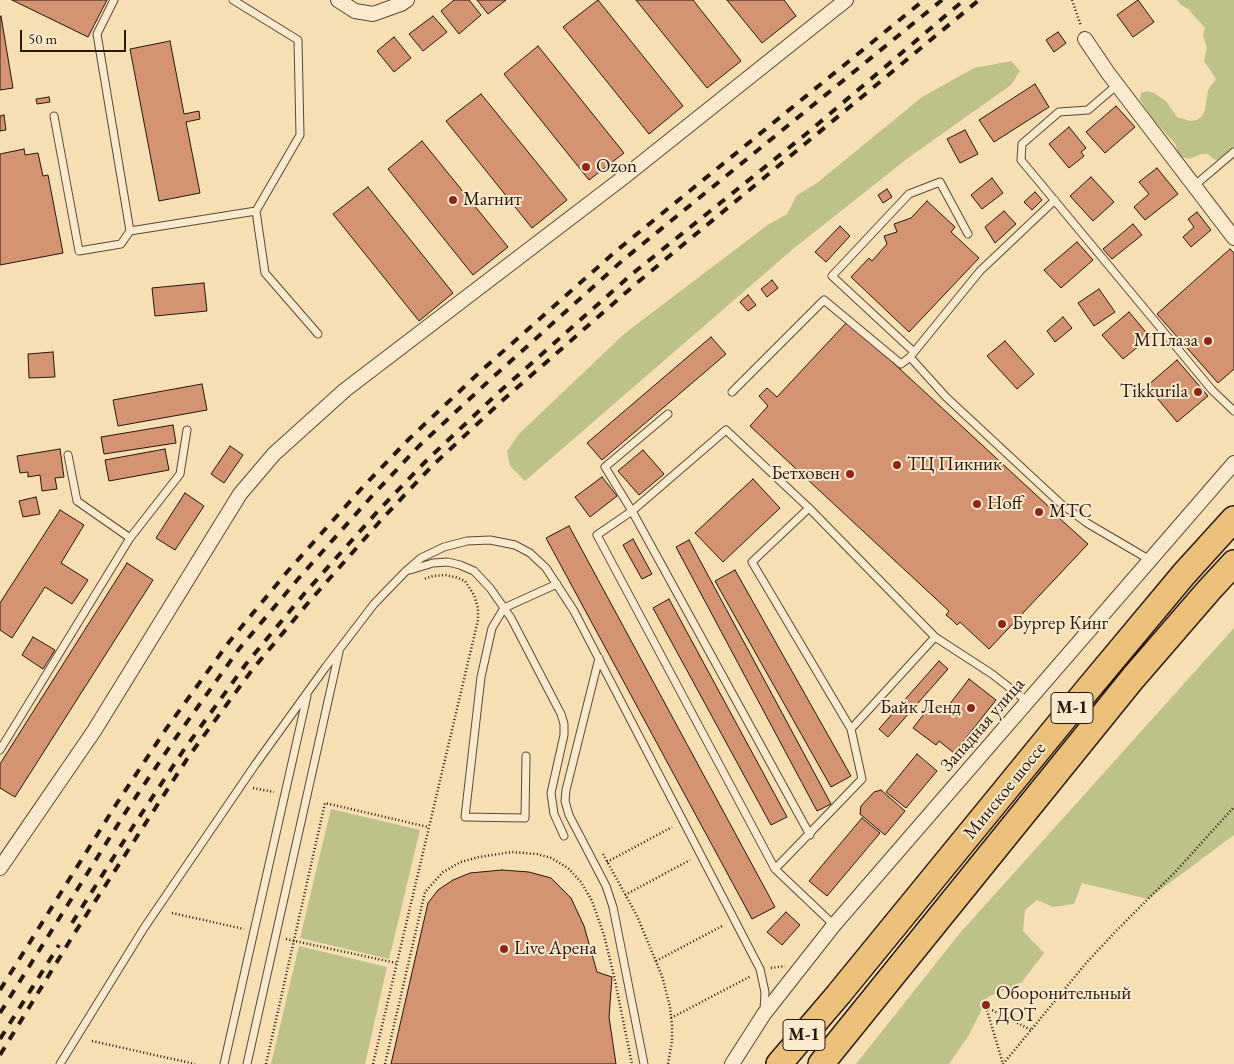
<!DOCTYPE html>
<meta charset="utf-8">
<style>
body{margin:0}
#map{position:relative;width:1234px;height:1064px;overflow:hidden;background:#f6dfb3;font-family:"EB Garamond",serif}
canvas{display:block}
.scale{position:absolute;left:20px;top:30px;width:106px;height:22px;box-sizing:border-box;border:2px solid #28170c;border-top:0;padding-left:6px;font-size:15px;line-height:18px;white-space:nowrap;color:#28170c;-webkit-text-stroke:4px #f9eace;paint-order:stroke}
</style>
<div id="map">
<canvas width="1234" height="1064"></canvas>
<div class="scale">50 m</div>
</div>
<script>
const context = document.querySelector('canvas').getContext('2d');
context.lineJoin = 'round';
function fill(path, color) { context.fillStyle = color; context.fill(path, 'evenodd'); }
const shape = rows => new Path2D(rows.map(r => 'M' + r).join(''));
function stroke(path, color, width, dash) { context.strokeStyle = color; context.lineWidth = width; context.lineCap = dash ? 'butt' : 'round'; context.setLineDash(dash || []); context.stroke(path); }
function drawText(font, color, halo, rows, align = 'center') {
  context.font = font + ' "EB Garamond",serif'; context.lineWidth = 4; context.setLineDash([]); context.textBaseline = 'middle'; context.strokeStyle = halo; context.fillStyle = color; for (const [text, x, y, turn = 0] of rows) {
    context.save(); context.translate(x, y); context.rotate((+turn || 0) * Math.PI / 180); context.textAlign = isNaN(turn) ? turn : align; if (halo) context.strokeText(text, 0, 0); context.fillText(text, 0, 0); context.restore();
  }
}
const green = shape([
 [1177,0,1234,0,1234,150,1220,161,1213,159,1208,154,1202,154,1189,159,1182,157,1177,152,1176,145,1153,119,1140,100,1141,93,1147,91,1154,93,1166,101,1177,117,1190,121,1197,120,1202,116,1205,110,1208,90,1216,79,1204,61,1207,48,1203,35,1205,28,1188,9,1181,5],
 [1011,61,1020,71,1011,85,908,158,793,249,525,481,510,466,507,451,519,434,624,334,769,224,787,214,797,195,817,183,922,97,974,68],
 [1234,628,1234,835,1148,899,1082,883,1074,904,1053,907,1037,900,1025,910,1023,931,1044,953,1022,982,988,997,969,1035,949,1064,856,1064,960,933],
 [331,809,420,830,389,959,300,938],
 [299,946,387,967,365,1064,271,1064]
]);
const building = shape([
 [12,0,107,0,88,37,12,0],
 [454,0,469,0,481,15,459,34,441,11,454,0],
 [477,0,506,0,488,14,477,0],
 [598,0,683,106,649,134,563,27,598,0],
 [636,0,693,0,741,61,707,88,636,0],
 [727,0,784,0,796,16,762,43,727,0],
 [1138,0,1154,22,1133,37,1117,15,1138,0],
 [1,16,13,88,0,90,0,17,1,16],
 [433,16,447,32,423,51,409,34,433,16],
 [1058,32,1066,43,1054,52,1046,40,1058,32],
 [394,37,411,58,394,72,377,51,394,37],
 [170,41,184,114,199,111,200,119,186,122,200,193,159,201,130,49,170,41],
 [538,46,624,153,589,180,504,74,538,46],
 [1035,84,1049,107,994,142,979,120,1035,84],
 [481,94,567,200,532,228,446,121,481,94],
 [49,97,50,102,37,104,36,99,49,97],
 [1116,106,1135,127,1105,153,1086,132,1116,106],
 [4,115,6,130,0,131,0,116,4,115],
 [1069,127,1086,148,1081,152,1084,156,1069,168,1049,144,1069,127],
 [965,130,978,154,960,163,947,139,965,130],
 [422,141,508,247,473,275,388,169,422,141],
 [24,149,25,155,38,153,43,176,48,175,63,253,0,265,0,154,24,149],
 [1157,168,1178,194,1145,220,1134,207,1149,194,1139,182,1157,168],
 [1091,177,1114,202,1093,221,1070,196,1091,177],
 [992,178,1003,193,982,209,971,195,992,178],
 [368,187,453,293,419,321,333,214,368,187],
 [887,189,892,197,883,203,878,195,887,189],
 [1035,192,1042,200,1032,210,1024,202,1035,192],
 [927,201,955,227,951,232,979,258,909,332,851,277,869,258,872,261,887,244,884,236,897,232,894,224,911,218,927,201],
 [1004,211,1016,224,995,243,985,227,1004,211],
 [1197,212,1211,230,1191,247,1183,237,1194,227,1188,219,1197,212],
 [1133,224,1142,235,1112,259,1103,249,1133,224],
 [840,226,850,236,826,262,815,252,840,226],
 [1077,242,1093,260,1061,288,1044,270,1077,242],
 [1230,249,1234,253,1234,369,1218,383,1157,314,1230,249],
 [772,280,778,288,767,297,761,289,772,280],
 [204,283,207,311,155,316,152,288,204,283],
 [1099,289,1115,312,1094,326,1078,303,1099,289],
 [748,295,756,305,748,311,740,302,748,295],
 [1129,312,1150,337,1123,359,1102,335,1129,312],
 [1063,317,1072,328,1055,342,1047,331,1063,317],
 [848,321,1048,506,1050,504,1061,514,1058,517,1088,544,989,649,960,622,957,625,952,620,946,615,949,611,750,426,768,406,759,396,767,388,777,397,848,321],
 [711,337,726,354,602,460,587,443,711,337],
 [1005,341,1034,374,1017,389,987,356,1005,341],
 [53,352,55,377,29,378,28,354,53,352],
 [1177,360,1208,396,1177,422,1147,386,1177,360],
 [202,384,207,410,118,426,113,400,202,384],
 [173,425,176,443,104,454,101,437,173,425],
 [230,446,243,455,224,483,211,474,230,446],
 [60,449,64,477,55,478,57,489,42,491,40,475,28,477,28,472,20,473,17,456,60,449],
 [165,449,169,470,109,481,105,460,165,449],
 [643,450,664,474,639,495,618,471,643,450],
 [602,477,617,496,590,517,575,497,602,477],
 [753,479,780,508,723,562,695,533,753,479],
 [185,493,204,506,175,550,156,538,185,493],
 [36,497,40,514,23,517,19,501,36,497],
 [60,510,84,525,61,563,88,580,72,604,45,587,12,638,0,630,0,603,60,510],
 [569,526,775,907,752,919,546,538,569,526],
 [633,539,652,574,642,579,623,545,633,539],
 [689,540,831,804,817,811,676,547,689,540],
 [127,563,153,580,15,797,0,788,0,764,127,563],
 [735,570,851,776,831,787,715,581,735,570],
 [669,599,787,817,771,825,653,608,669,599],
 [33,637,55,650,43,669,22,655,33,637],
 [939,661,948,669,888,737,879,729,939,661],
 [969,679,996,700,954,753,939,741,936,745,913,728,931,705,942,714,969,679],
 [917,754,937,771,906,808,886,792,917,754],
 [881,790,905,811,885,835,860,814,861,806,874,792,881,790],
 [862,818,880,833,827,896,809,881,862,818],
 [502,870,529,872,551,878,571,898,584,926,597,972,612,977,609,1017,616,1064,391,1064,428,903,438,890,453,880,470,873,502,870],
 [786,912,800,925,782,945,767,932,786,912]
]);
const path = shape([
 [1072,0,1081,26],
 [253,788,274,792],
 [603,854,637,916,662,976,670,1007,672,1025,672,1041,668,1064],
 [607,862,672,827],
 [625,895,690,860],
 [172,913,244,929],
 [286,939,396,963],
 [656,961,724,925],
 [771,968,785,966],
 [986,1007,1003,1064],
 [986,1007,1031,1030],
 [671,1018,751,976],
 [92,1041,195,1064],
 [266,1064,325,803,428,827],
 [373,1064,478,620,478,608,474,595,465,581,455,577,445,575,433,576,424,579],
 [385,1064,425,892,443,872,461,862,479,857,512,852,537,854,551,858,568,868,581,882,592,901,604,935,614,976,632,1064],
 [1003,1064,1087,962,1116,931,1176,871,1234,807]
]);
const lane = shape([
 [1117,85,1088,110,1059,112,1022,144,1021,160,1212,390,1234,411],
 [54,116,79,251,121,244,130,231,97,34,114,0],
 [1194,186,1234,152],
 [256,211,265,273,318,334],
 [130,231,256,211,300,135,298,40,233,0],
 [914,352,832,276,909,194,940,182,968,234],
 [910,357,946,397,1060,503,1087,523,1150,560],
 [732,392,824,300,901,364,910,357,980,271,1055,200],
 [668,414,605,467,632,511,810,835],
 [68,455,77,501,130,538],
 [809,508,752,562,851,729,935,637],
 [410,570,433,563,448,562,460,565,474,571,490,588,511,618,561,714,564,724,564,735,551,793,554,814,564,836],
 [599,658,566,790,565,801,569,815,606,886,613,907,644,1064],
 [0,750,130,538,180,474,187,430],
 [526,756,525,818,465,817,481,677,492,628,504,608,557,584],
 [775,869,862,779,851,729],
 [834,925,775,869,597,535,632,511,726,430,809,508,935,637,992,674,1028,702],
 [60,1064,144,928,255,765,325,668,374,604,405,572,421,558,444,547,467,541,490,540,515,545,530,553,546,568,574,611,760,969,765,992,764,1011],
 [224,1064,307,696],
 [247,1064,339,652]
]);
const street = shape([
 [338,0,355,11,373,14,401,4,407,0],
 [1085,39,1108,73,1234,238],
 [0,868,94,731,240,494,274,454,345,390,624,177,846,0],
 [732,1064,764,1014,834,925,1234,463]
]);
const highway = shape([
 [779,1064,838,995,1088,689,1184,574,1234,519],
 [821,1064,1133,678,1209,590,1234,563]
]);
const rail = shape([
 [72,923,134,825,183,751,246,664,304,594,378,511,426,461,498,393,632,274,806,134,964,0],
 [0,990,117,803,166,729,229,642,287,572,361,489,409,439,481,371,616,251,924,0],
 [0,1013,127,810,177,736,239,649,298,579,372,496,419,446,492,378,623,260,942,0],
 [0,1039,59,945],
 [0,1055,74,934,189,756,252,670,308,603,382,519,431,467,503,400,638,282,979,0]
]);
const markers = [
 [586,167,5,"#8f2418"],
 [453,200,5,"#8f2418"],
 [1208,341,5,"#8f2418"],
 [1198,392,5,"#8f2418"],
 [897,465,5,"#8f2418"],
 [850,474,5,"#8f2418"],
 [977,504,5,"#8f2418"],
 [1039,512,5,"#8f2418"],
 [1002,624,5,"#8f2418"],
 [971,708,5,"#8f2418"],
 [504,949,5,"#8f2418"],
 [986,1005,5,"#8f2418"]
];
const shields = [
 [1072,708,42],
 [804,1035,42]
];
const shieldNames = [
 ["М-1",1072,708],
 ["М-1",804,1035]
];
const poiNames = [
 ["Ozon",596,167],
 ["Магнит",463,200],
 ["МПлаза",1198,341,"right"],
 ["Tikkurila",1188,392,"right"],
 ["ТЦ Пикник",907,465],
 ["Бетховен",840,474,"right"],
 ["Hoff",987,504],
 ["МТС",1049,512],
 ["Бургер Кинг",1012,624],
 ["Байк Ленд",961,708,"right"],
 ["Live Арена",514,949],
 ["Оборонительный",996,994],
 ["ДОТ",996,1016]
];
const streetNames = [
 ["Западная улица",983,725,-49],
 ["Минское шоссе",1005,791,-51]
];
fill(green, '#bfc18a');
fill(building, '#d49474');
stroke(building, '#28170c', 1);
stroke(lane, '#5c4936', 9);
stroke(street, '#5c4936', 16);
stroke(highway, '#28170c', 28);
stroke(path, '#28170c', 2.5, [1, 2.5]);
stroke(lane, '#f9eace', 7);
stroke(street, '#f9eace', 14);
stroke(highway, '#ebc07a', 25);
stroke(rail, '#28170c', 4, [9, 9]);
for (const [x, y, r, color] of markers) { const dot = new Path2D(); dot.arc(x, y, r, 0, 2 * Math.PI); context.fillStyle = color; context.fill(dot); stroke(dot, '#f9eace', 2); }
for (const [x, y, w] of shields) { const box = new Path2D(); box.roundRect(x - w / 2, y - 15.5, w, 31, 4); context.fillStyle = '#f9eace'; context.fill(box); stroke(box, '#28170c', 1); }
drawText('bold 18px', '#28170c', null, shieldNames);
drawText('19px', '#28170c', '#f9eace', poiNames, 'left');
drawText('19px', '#28170c', '#f9eace', streetNames);
</script>
